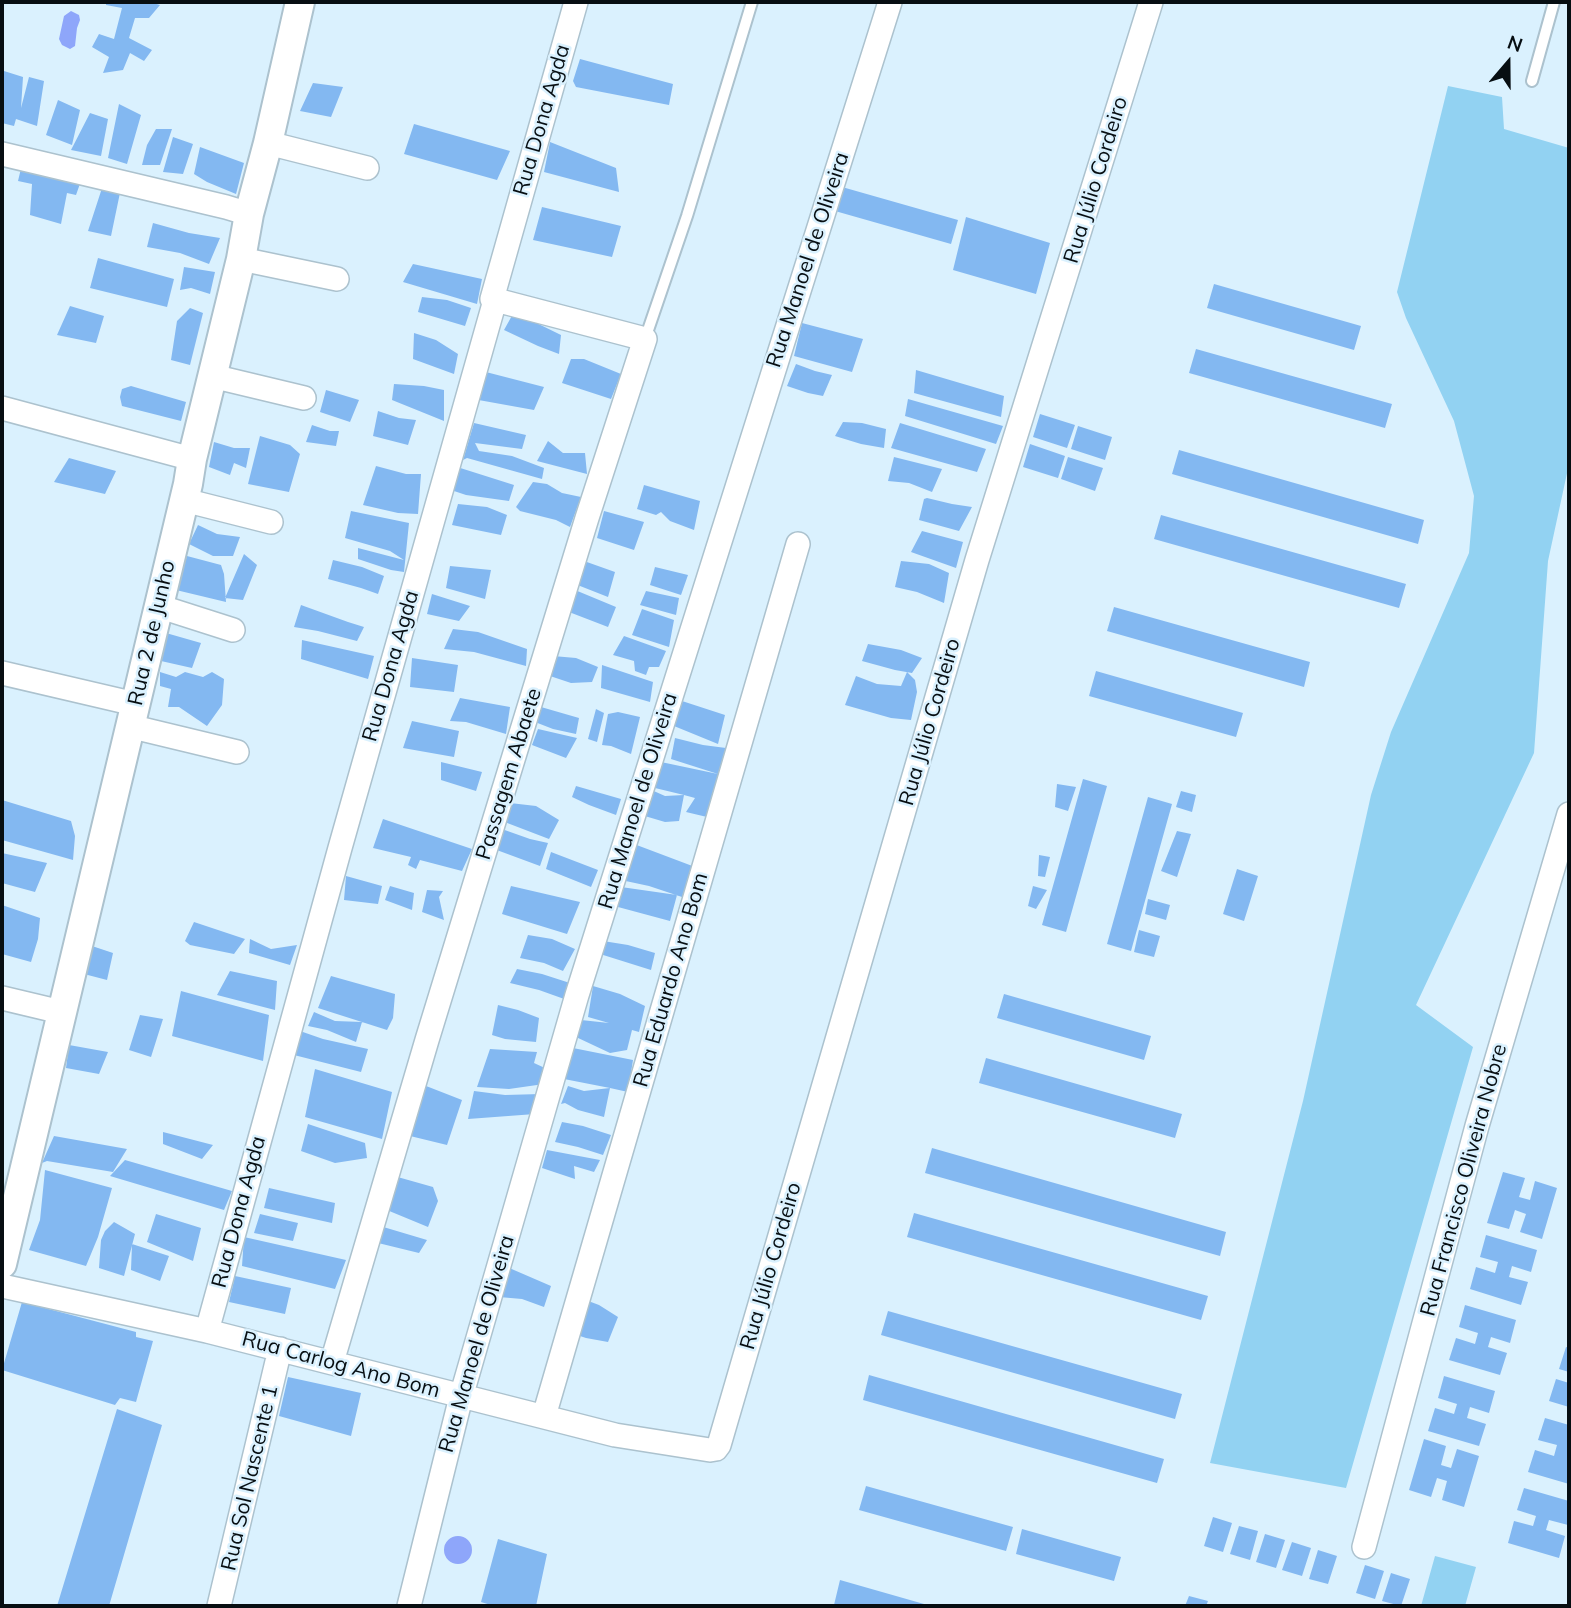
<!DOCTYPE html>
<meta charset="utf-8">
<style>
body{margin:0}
#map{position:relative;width:1571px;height:1608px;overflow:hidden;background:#daf1fe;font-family:Mulish,sans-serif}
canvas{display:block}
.frame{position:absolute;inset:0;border:4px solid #070e12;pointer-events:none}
.north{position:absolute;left:1473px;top:28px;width:70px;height:70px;-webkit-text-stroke:5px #daf1fe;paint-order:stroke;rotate:20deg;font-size:19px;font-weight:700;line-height:28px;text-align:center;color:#070e12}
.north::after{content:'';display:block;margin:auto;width:24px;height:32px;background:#070e12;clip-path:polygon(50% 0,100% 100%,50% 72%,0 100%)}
</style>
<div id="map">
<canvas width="1571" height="1608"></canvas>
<div class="frame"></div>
<div class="north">N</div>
</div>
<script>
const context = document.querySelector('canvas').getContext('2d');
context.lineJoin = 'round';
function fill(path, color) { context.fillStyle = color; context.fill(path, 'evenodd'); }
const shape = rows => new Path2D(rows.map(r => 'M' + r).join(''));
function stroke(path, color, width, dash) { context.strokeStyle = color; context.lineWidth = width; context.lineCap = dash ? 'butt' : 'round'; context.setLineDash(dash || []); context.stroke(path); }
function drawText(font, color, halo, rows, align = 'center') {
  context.font = font + ' Mulish,sans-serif'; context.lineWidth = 5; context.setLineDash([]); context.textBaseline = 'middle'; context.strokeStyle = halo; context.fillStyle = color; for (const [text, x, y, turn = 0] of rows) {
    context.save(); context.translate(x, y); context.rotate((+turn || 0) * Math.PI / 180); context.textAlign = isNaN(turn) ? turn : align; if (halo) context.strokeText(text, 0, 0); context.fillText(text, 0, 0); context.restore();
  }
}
const green = shape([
 [1448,86,1502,97,1504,129,1569,148,1569,464,1548,561,1534,753,1416,1005,1473,1047,1346,1488,1210,1463,1303,1101,1371,795,1391,732,1469,553,1474,496,1454,421,1406,318,1397,292],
 [1435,1556,1476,1567,1465,1606,1421,1606]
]);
const water = shape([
 [71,11,79,15,80,20,77,28,75,46,70,49,62,45,59,39,64,16],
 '444 1550a14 14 0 1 1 28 0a14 14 0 1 1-28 0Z'
]);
const building = shape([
 [106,2,150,2,160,5,149,18,135,18,129,38,152,50,144,61,130,53,123,70,103,73,109,57,92,47,99,34,114,39,122,8,106,5],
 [580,59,673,84,669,105,576,87,573,81],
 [4,71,23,77,21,108,29,77,44,81,37,126,16,119,14,126,2,123,2,78],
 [313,83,343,87,331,117,300,111],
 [58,100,80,110,72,145,46,135],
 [119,104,141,115,127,164,108,158],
 [90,113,108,119,101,156,71,150],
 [414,124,510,151,497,180,404,154],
 [156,129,172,129,160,165,142,165,147,145],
 [173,137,193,144,183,174,163,172],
 [550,142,616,168,619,192,544,172],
 [200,147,244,163,236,194,207,182,194,174],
 [23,160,82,178,76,195,67,193,61,224,30,215,32,184,18,181],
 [103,185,121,188,111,236,88,231],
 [835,185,958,220,951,244,828,209],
 [542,207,621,226,612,257,533,240],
 [966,217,1050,243,1036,294,953,270],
 [153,223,189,233,220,238,209,264,180,253,147,247],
 [98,258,174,279,167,307,90,288],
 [413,264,482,279,477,304,403,282],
 [184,267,215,272,210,294,191,288,180,290],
 [1214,284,1361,326,1354,350,1207,308],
 [422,297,447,300,471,308,465,326,418,312],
 [70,306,104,316,96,343,57,335],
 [190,308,203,313,190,365,171,360,177,321],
 [514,312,561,335,559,354,538,346,504,330],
 [802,323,863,339,852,372,794,356],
 [414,333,436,340,458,354,454,374,413,359],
 [1196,349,1392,404,1385,428,1189,373],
 [571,359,584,359,621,374,611,399,562,383],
 [796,364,815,371,832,375,823,396,808,393,787,386],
 [916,370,1004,396,1001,417,914,393],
 [482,371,544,387,534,410,473,399],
 [394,384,424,386,444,390,444,421,392,400],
 [131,386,186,402,181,421,122,406,120,397,122,389],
 [326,390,359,400,350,422,320,412],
 [908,399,1003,426,996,444,905,416],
 [378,411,399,418,416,420,408,445,373,436],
 [1040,414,1075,425,1067,448,1033,437],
 [843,422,862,423,886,429,884,448,861,444,835,436],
 [474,423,526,435,522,449,475,443,479,451,512,456,544,468,542,479,467,458,463,460],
 [900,423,986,449,977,472,891,448],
 [312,425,330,431,339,431,336,446,306,442],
 [1078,426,1112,437,1105,460,1071,449],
 [260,436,290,445,300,454,289,492,248,484],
 [548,441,563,453,585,453,587,474,537,461],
 [214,442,234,448,250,448,246,468,234,463,230,475,209,467],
 [1030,444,1065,456,1058,478,1023,467],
 [1179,450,1424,520,1418,544,1172,474],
 [894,457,942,469,932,492,909,483,888,481],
 [1068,457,1103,468,1095,491,1061,479],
 [69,458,116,471,105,494,54,482],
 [376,466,406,474,421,474,418,514,398,513,363,505],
 [454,466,514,485,509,501,466,495,448,489],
 [533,482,547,484,562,493,581,497,570,527,556,520,520,511,516,507],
 [644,485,700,501,694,530,670,521,661,512,656,515,637,509],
 [927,498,952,504,972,507,959,531,919,520,924,499],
 [458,504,487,507,507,515,501,535,452,525],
 [351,511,409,523,404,572,391,570,358,559,358,548,404,560,390,551,345,538],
 [604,511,644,522,634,550,597,538],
 [1161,515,1406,584,1399,608,1154,539],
 [198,525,217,534,240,537,233,556,213,556,189,544],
 [922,531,963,542,956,568,911,552],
 [244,554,257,565,243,600,225,598],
 [187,556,221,565,224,574,226,602,176,590],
 [333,560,362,567,384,576,378,594,361,588,328,579],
 [584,561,615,572,608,597,575,584],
 [901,561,929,564,949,573,944,603,917,592,895,587],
 [450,566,491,570,485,599,446,588],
 [655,567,688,575,681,595,650,585],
 [575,590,616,607,608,627,569,612],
 [646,591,679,598,676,615,640,605],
 [432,594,470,606,459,621,427,614],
 [301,605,348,622,364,627,357,641,318,631,294,627],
 [1114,607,1310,662,1304,687,1107,631],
 [642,609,674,620,669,647,632,635],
 [453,629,478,632,527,649,526,666,474,652,444,649],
 [166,633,201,643,192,668,161,661],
 [624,636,666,651,659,667,649,667,646,675,635,671,634,661,613,655],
 [302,640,374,656,368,679,301,659],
 [868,644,901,650,922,658,912,673,895,670,862,661],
 [553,656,576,658,598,667,592,682,571,683,550,676],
 [412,658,458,665,454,692,410,687],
 [602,665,653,682,650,702,601,688],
 [1096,671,1243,713,1236,737,1089,696],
 [160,672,176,677,185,672,203,677,212,672,224,679,222,705,207,726,179,707,168,707,171,689,160,686],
 [907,672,915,680,917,692,911,720,891,718,845,705,856,676,877,684,901,686],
 [460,698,510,707,506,734,466,722,450,721],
 [682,701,725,715,718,744,674,726],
 [541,707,579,718,576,734,553,729,535,722],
 [596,709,604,713,597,742,588,739],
 [618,712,640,717,631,754,611,746,602,745,608,714],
 [412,721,459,731,454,757,403,748],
 [538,729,577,738,566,758,532,745],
 [675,738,703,745,726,748,721,775,707,817,686,812,695,798,684,795,679,821,665,822,638,814,647,788,665,796,684,795,655,788,656,764,661,762,718,774,671,759],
 [441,762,482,772,476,791,441,780],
 [1083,779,1107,786,1066,932,1042,925],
 [1057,784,1076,787,1068,811,1055,807],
 [576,786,621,799,616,815,589,805,572,797],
 [1181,791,1196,795,1192,812,1176,807],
 [1148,797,1172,804,1131,951,1107,944],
 [2,800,71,821,75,836,73,860,2,840],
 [510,803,536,806,559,820,549,839,502,821],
 [383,819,472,849,462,871,420,860,416,869,408,865,411,857,373,848],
 [499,828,530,839,548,843,540,866,494,849],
 [1177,831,1191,834,1177,877,1161,871],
 [634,844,695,867,688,899,649,886,621,880],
 [551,852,598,870,591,887,546,869],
 [2,853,47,863,35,892,2,883],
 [1039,855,1050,857,1045,877,1038,876],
 [1237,869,1258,876,1244,921,1223,914],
 [346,876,382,886,378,904,344,900],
 [390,886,414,893,412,910,385,900],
 [511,886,580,902,567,934,502,914],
 [1033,886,1047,890,1036,909,1028,906],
 [621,887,677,895,670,921,618,907],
 [427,890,443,891,439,897,444,920,422,912],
 [1148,899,1170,905,1166,920,1145,914],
 [2,905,40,918,38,939,31,962,2,954],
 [194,922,245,939,234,954,190,945,185,941],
 [1139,930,1160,936,1154,957,1134,952],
 [528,935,552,939,575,949,563,971,544,963,520,958],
 [250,939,271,949,297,945,290,965,249,953],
 [603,941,628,945,655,953,651,970,600,954],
 [92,946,113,953,107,980,84,974],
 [517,969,542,974,573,984,567,1000,539,990,510,983],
 [230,971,277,981,275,1010,217,995],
 [331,976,395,994,393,1018,387,1030,318,1008],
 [593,986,620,994,645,1006,639,1032,632,1030,627,1050,610,1053,576,1037,581,1020,609,1023,588,1017],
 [181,991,269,1015,263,1061,172,1036],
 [1004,994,1151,1036,1144,1060,997,1018],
 [498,1005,518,1010,539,1018,536,1042,505,1039,492,1035],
 [314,1012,335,1021,362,1022,356,1042,327,1030,308,1026],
 [140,1015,163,1019,151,1057,129,1050],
 [300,1031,323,1039,368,1049,361,1072,290,1054],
 [69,1045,108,1052,99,1074,66,1068],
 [573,1048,633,1060,628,1092,610,1088,604,1117,578,1110,565,1103,561,1104,568,1086,584,1091,610,1088,564,1079],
 [490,1049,537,1052,534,1063,547,1069,544,1084,509,1089,477,1087],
 [986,1058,1182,1114,1175,1138,979,1083],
 [315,1069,392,1092,382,1139,305,1117],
 [421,1084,462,1100,447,1145,406,1135],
 [474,1091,505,1095,541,1094,535,1114,468,1119],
 [562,1122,583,1126,611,1135,603,1155,578,1147,555,1142],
 [308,1124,365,1143,367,1158,335,1163,301,1151],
 [163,1132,213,1145,202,1159,163,1144],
 [54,1136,127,1149,113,1172,47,1161,42,1163],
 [932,1148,1226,1232,1220,1256,925,1173],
 [547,1150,600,1160,594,1172,574,1166,575,1179,542,1168],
 [125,1160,232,1191,224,1210,110,1176],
 [45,1170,112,1188,98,1237,86,1266,29,1250,40,1220],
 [1503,1172,1525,1178,1519,1197,1530,1200,1535,1181,1557,1188,1542,1239,1520,1232,1526,1214,1515,1210,1509,1229,1487,1223],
 [387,1174,433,1187,438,1201,428,1227,382,1208],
 [269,1188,335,1203,332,1223,264,1208],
 [914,1213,1208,1296,1201,1320,907,1237],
 [156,1214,201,1228,193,1261,147,1242],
 [260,1214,298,1223,293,1241,254,1233],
 [114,1222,135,1234,124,1276,99,1268,101,1240,105,1231],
 [380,1226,427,1240,419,1253,374,1242],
 [1486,1235,1537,1250,1531,1272,1512,1266,1509,1277,1528,1282,1521,1305,1470,1289,1476,1267,1495,1273,1498,1262,1480,1257],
 [244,1237,346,1260,335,1289,242,1266],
 [132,1244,169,1256,160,1281,131,1270],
 [507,1267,551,1286,544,1307,522,1299,499,1297],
 [235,1276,291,1288,285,1314,229,1302],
 [583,1299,599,1305,618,1317,608,1342,586,1338,568,1332],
 [22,1302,136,1332,136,1337,153,1341,136,1402,120,1398,115,1405,2,1370],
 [1465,1305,1516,1320,1510,1343,1491,1337,1488,1347,1507,1353,1500,1375,1449,1360,1456,1338,1475,1344,1478,1333,1459,1327],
 [888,1311,1182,1394,1175,1419,881,1335],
 [1566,1347,1569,1348,1569,1372,1559,1369],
 [869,1375,1164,1459,1157,1483,863,1400],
 [1444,1376,1495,1391,1489,1413,1470,1407,1467,1418,1486,1424,1479,1446,1428,1431,1435,1408,1454,1414,1457,1404,1438,1398],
 [288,1377,361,1393,351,1436,279,1416],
 [1556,1379,1569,1383,1569,1407,1549,1401],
 [117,1409,162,1425,109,1606,57,1606],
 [1545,1418,1569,1425,1569,1453,1567,1460,1569,1460,1569,1484,1528,1472,1535,1450,1554,1456,1557,1445,1538,1440],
 [1424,1439,1446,1446,1441,1465,1451,1468,1457,1449,1479,1456,1464,1507,1442,1500,1447,1481,1437,1478,1431,1497,1409,1490],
 [866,1486,1013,1527,1006,1551,859,1510],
 [1524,1488,1569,1501,1568,1525,1549,1520,1546,1530,1565,1536,1559,1558,1508,1543,1514,1521,1533,1526,1536,1516,1517,1510],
 [1213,1517,1232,1523,1223,1552,1204,1546],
 [1239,1526,1258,1531,1250,1560,1230,1554],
 [1022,1529,1121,1557,1114,1581,1016,1554],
 [1265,1534,1285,1540,1276,1568,1256,1562],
 [498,1539,547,1554,536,1606,494,1606,481,1602],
 [1292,1542,1311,1548,1302,1576,1282,1570],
 [1318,1550,1337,1556,1328,1584,1309,1579],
 [1365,1565,1384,1571,1375,1599,1356,1593],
 [1391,1573,1410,1579,1401,1606,1382,1601],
 [840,1580,931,1606,839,1606,834,1605],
 [1189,1596,1208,1601,1206,1606,1185,1606]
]);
const service = shape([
 [1532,81,1554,2],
 [645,339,687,216,752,2]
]);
const minor = shape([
 [268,143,367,168],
 [2,154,226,207,249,214],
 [241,259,337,279],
 [212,376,304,398],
 [2,408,192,459],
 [184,500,271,522],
 [158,606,233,630],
 [2,673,135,704],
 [129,726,237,752],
 [2,998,61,1012],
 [2,1286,207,1331,615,1435,710,1450,716,1449,719,1445,977,560,1151,2],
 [207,1331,340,848,494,304,492,299,576,2],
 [332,1362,427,1040,587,518,645,339,492,299],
 [544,1416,798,544],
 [1364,1547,1477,1126,1569,814],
 [219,1606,280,1349],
 [409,1606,461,1397,577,995,890,2]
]);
const tertiary = shape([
 [2,1264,188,484,192,459,241,259,249,214,268,143,300,2]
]);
const streetNames = [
 ["Rua Dona Agda",542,120,-74],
 ["Rua Júlio Cordeiro",1096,180,-73],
 ["Rua Manoel de Oliveira",808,260,-72],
 ["Rua 2 de Junho",152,633,-77],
 ["Rua Dona Agda",391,666,-74],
 ["Rua Júlio Cordeiro",930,722,-74],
 ["Passagem Abaete",509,774,-73],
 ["Rua Manoel de Oliveira",638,801,-73],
 ["Rua Eduardo Ano Bom",671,980,-74],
 ["Rua Francisco Oliveira Nobre",1464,1180,-75],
 ["Rua Dona Agda",239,1212,-75],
 ["Rua Júlio Cordeiro",771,1266,-74],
 ["Rua Manoel de Oliveira",477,1344,-74],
 ["Rua Carlog Ano Bom",341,1365,15],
 ["Rua Sol Nascente 1",250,1478,-77]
];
fill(green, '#92d2f2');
fill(water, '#8ea6fa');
fill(building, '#83b8f1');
stroke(service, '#acc2ce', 14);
stroke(minor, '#acc2ce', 26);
stroke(tertiary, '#acc2ce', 32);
stroke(service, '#fff', 10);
stroke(minor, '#fff', 23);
stroke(tertiary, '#fff', 28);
drawText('21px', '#070e12', '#daf1fe', streetNames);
</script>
